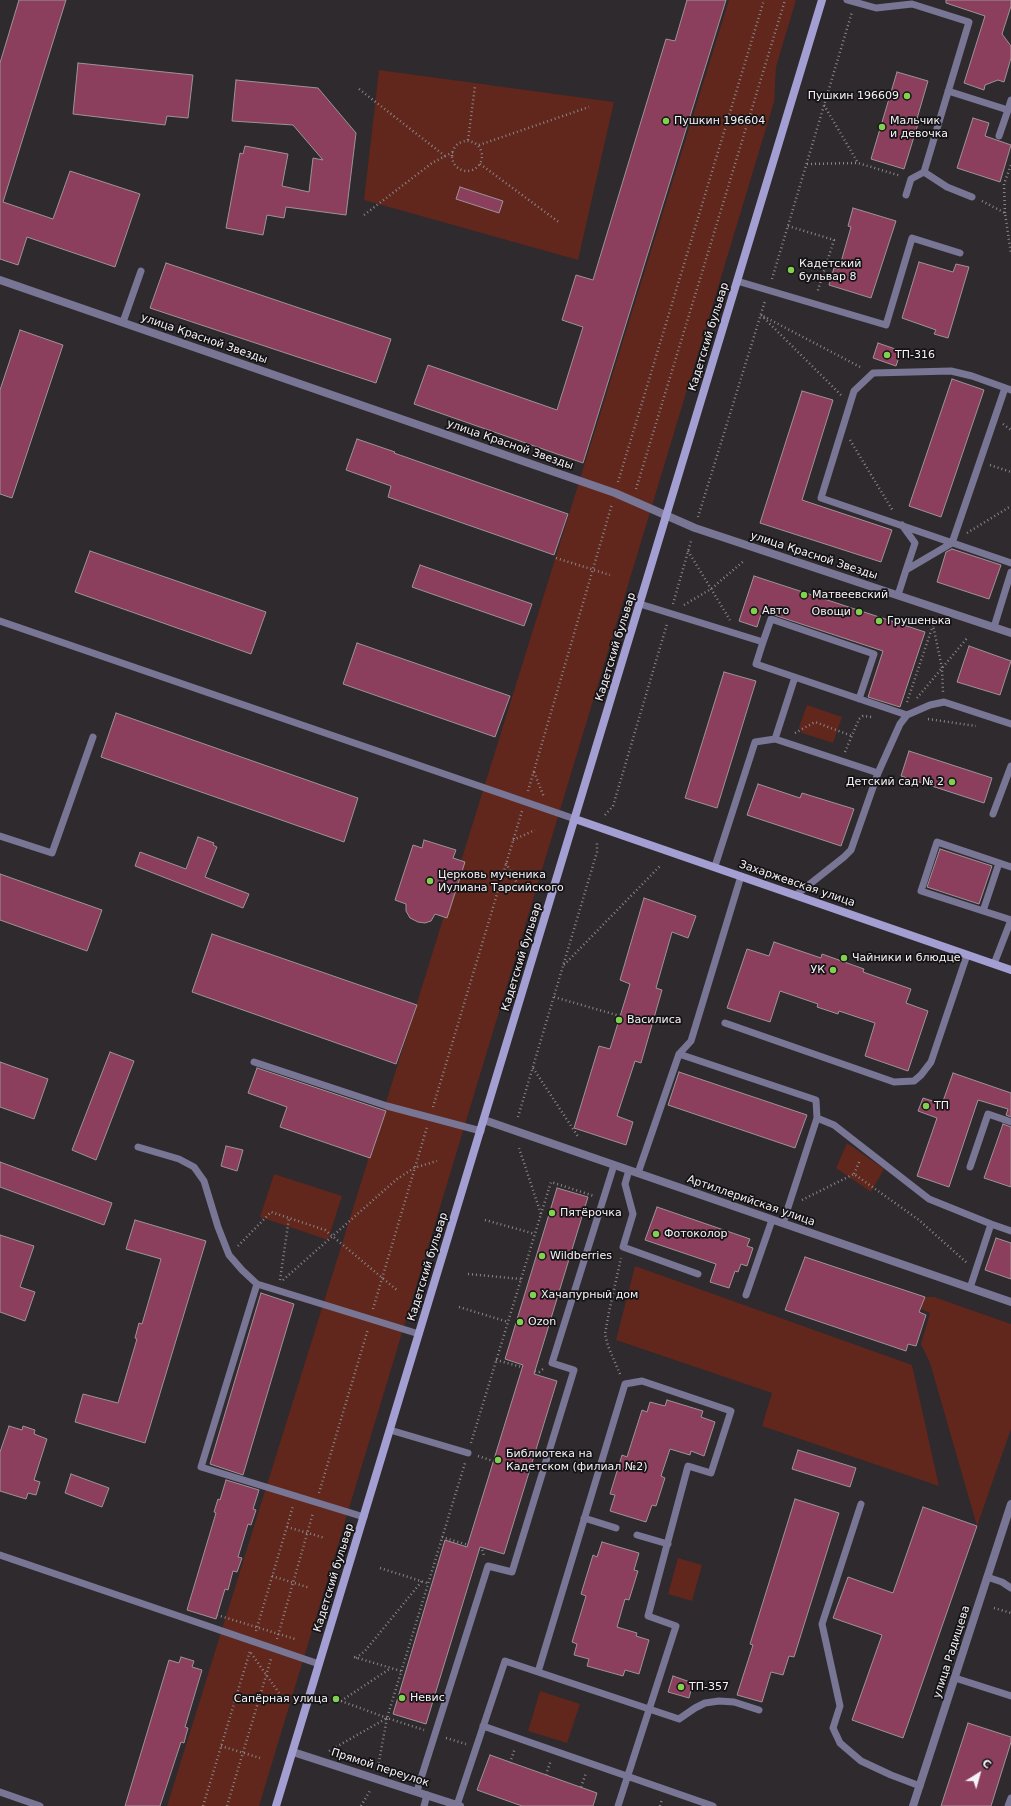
<!DOCTYPE html>
<meta charset="utf-8">
<style>
body{margin:0}
#map{position:relative;width:1011px;height:1806px;overflow:hidden;background:#2e2a2e;font-family:"DejaVu Sans",sans-serif}
canvas{display:block}
.north{position:absolute;left:959px;top:1754px;width:40px;height:40px;-webkit-text-stroke:3px #151315;paint-order:stroke;rotate:37deg;font-size:11px;font-weight:700;line-height:16px;text-align:center;color:#f6f3f6}
.north::after{content:'';display:block;margin:auto;width:14px;height:18px;background:#f6f3f6;clip-path:polygon(50% 0,100% 100%,50% 72%,0 100%)}
</style>
<div id="map">
<canvas width="1011" height="1806"></canvas>
<div class="north">С</div>
</div>
<script>
const context = document.querySelector('canvas').getContext('2d');
context.lineJoin = 'round';
function fill(path, color) { context.fillStyle = color; context.fill(path, 'evenodd'); }
const shape = rows => new Path2D(rows.map(r => 'M' + r).join(''));
function stroke(path, color, width, dash) { context.strokeStyle = color; context.lineWidth = width; context.lineCap = dash ? 'butt' : 'round'; context.setLineDash(dash || []); context.stroke(path); }
function drawText(font, color, halo, rows, align = 'center') {
  context.font = font + ' "DejaVu Sans",sans-serif'; context.lineWidth = 3.5; context.setLineDash([]); context.textBaseline = 'middle'; context.strokeStyle = halo; context.fillStyle = color; for (const [text, x, y, turn = 0] of rows) {
    context.save(); context.translate(x, y); context.rotate((+turn || 0) * Math.PI / 180); context.textAlign = isNaN(turn) ? turn : align; if (halo) context.strokeText(text, 0, 0); context.fillText(text, 0, 0); context.restore();
  }
}
const green = shape([
 [729,0,796,0,776,67,774,102,259,1806,167,1806],
 [379,70,614,102,578,260,364,200],
 [807,705,842,717,833,743,802,733,799,727],
 [847,1143,884,1169,871,1192,836,1168],
 [274,1174,342,1196,328,1240,260,1217],
 [635,1266,912,1365,939,1486,762,1426,772,1393,616,1340],
 [925,1297,934,1297,1011,1324,1011,1429,977,1526,930,1363,921,1344,930,1313,921,1309],
 [678,1558,702,1565,692,1601,668,1594],
 [540,1691,580,1704,567,1743,528,1731]
]);
const building = shape([
 [19,0,66,0,3,202,53,219,70,171,140,194,115,267,27,237,18,265,0,259,0,63,19,0],
 [687,0,726,0,583,463,414,404,428,365,557,410,583,327,562,320,576,275,593,280,666,39,675,41,687,0],
 [946,0,1011,0,1011,6,1002,34,1011,46,1011,58,1004,82,998,80,985,85,984,90,964,83,985,16,946,3,946,0],
 [78,63,193,75,188,118,167,116,165,125,73,114,78,63],
 [897,72,928,81,916,122,918,124,904,169,871,159,897,72],
 [236,80,318,88,356,133,346,215,286,207,284,218,267,215,263,235,226,228,240,153,243,154,245,146,288,154,282,186,309,192,313,158,323,160,293,125,232,121,236,80],
 [973,118,989,123,985,136,1011,145,1000,182,957,168,973,118],
 [460,187,503,201,499,213,456,199,460,187],
 [853,208,896,221,871,298,829,285,834,268,839,269,851,227,848,226,853,208],
 [919,262,953,272,956,264,969,267,948,338,934,334,936,330,902,318,919,262],
 [166,263,391,339,376,383,150,308,166,263],
 [20,330,63,345,12,498,0,494,0,390,20,330],
 [878,343,901,351,896,366,873,358,878,343],
 [952,379,984,390,941,517,909,506,952,379],
 [802,391,833,400,802,500,892,530,881,562,760,523,802,391],
 [357,439,395,452,394,453,568,514,554,555,388,497,391,486,346,470,357,439],
 [952,549,1001,565,989,599,937,582,946,552,952,549],
 [90,551,266,612,251,654,75,592,90,551],
 [420,565,532,604,524,626,412,587,420,565],
 [754,576,925,632,900,707,868,697,883,651,762,611,757,627,739,621,754,576],
 [357,643,510,696,495,737,343,684,357,643],
 [969,646,1011,661,1000,695,957,682,969,646],
 [724,672,756,681,717,808,685,798,724,672],
 [116,713,358,798,344,842,101,757,116,713],
 [909,751,992,778,984,803,901,776,909,751],
 [758,784,800,798,802,793,854,809,841,846,747,815,758,784],
 [198,837,214,843,213,845,217,847,205,877,249,894,243,908,135,866,140,852,186,869,198,837],
 [424,840,456,850,453,858,465,862,447,918,435,914,431,921,425,923,418,922,410,918,406,911,406,904,395,900,413,845,422,848,424,840],
 [940,849,992,866,979,904,927,887,940,849],
 [0,874,102,910,87,951,0,920,0,874],
 [644,898,696,916,688,938,672,932,656,988,662,990,641,1063,635,1061,617,1116,633,1122,626,1145,574,1128,599,1046,610,1049,630,984,620,980,644,898],
 [212,934,417,1005,396,1064,192,992,212,934],
 [774,942,821,958,822,954,864,969,863,972,911,989,906,1003,928,1011,908,1071,865,1056,875,1023,839,1011,838,1014,817,1007,818,1004,780,991,770,1022,727,1008,747,949,769,956,774,942],
 [110,1052,134,1061,96,1160,72,1150,110,1052],
 [0,1062,48,1079,34,1119,0,1107,0,1062],
 [257,1068,386,1111,370,1158,280,1127,287,1107,248,1093,257,1068],
 [679,1072,807,1115,795,1148,668,1105,679,1072],
 [953,1073,1011,1093,1011,1117,1006,1115,1008,1109,978,1100,949,1187,917,1176,937,1118,918,1111,923,1098,942,1104,953,1073],
 [1003,1124,1011,1127,1011,1187,984,1178,1003,1124],
 [226,1146,243,1150,237,1171,221,1166,226,1146],
 [0,1162,112,1203,104,1225,0,1187,0,1162],
 [557,1188,588,1197,534,1374,557,1381,504,1554,480,1547,426,1724,393,1714,445,1540,467,1547,523,1365,505,1359,557,1188],
 [657,1207,750,1239,747,1246,753,1248,747,1266,741,1264,738,1272,735,1271,729,1288,710,1282,716,1264,645,1240,657,1207],
 [135,1220,206,1241,145,1443,75,1422,83,1394,118,1403,137,1339,135,1338,139,1323,142,1324,161,1259,126,1249,135,1220],
 [0,1235,34,1246,20,1287,35,1292,25,1321,0,1312,0,1235],
 [996,1238,1011,1243,1011,1279,985,1270,996,1238],
 [805,1257,925,1297,919,1312,926,1315,916,1346,908,1344,906,1351,785,1310,805,1257],
 [261,1293,294,1304,243,1475,210,1464,261,1293],
 [667,1400,703,1411,701,1417,715,1422,704,1456,691,1451,690,1455,670,1449,661,1476,665,1478,656,1506,652,1505,646,1522,610,1511,615,1495,610,1494,622,1455,627,1457,642,1410,647,1412,650,1402,665,1406,667,1400],
 [9,1426,22,1430,23,1426,35,1430,34,1434,47,1439,34,1480,40,1482,36,1495,28,1493,26,1499,0,1491,0,1452,9,1426],
 [798,1450,856,1468,850,1487,792,1469,798,1450],
 [71,1474,109,1488,102,1507,65,1493,71,1474],
 [226,1480,259,1490,253,1509,256,1510,251,1525,248,1524,238,1557,242,1558,237,1572,233,1571,228,1590,225,1589,216,1619,187,1610,216,1513,214,1512,218,1499,220,1500,226,1480],
 [795,1499,839,1513,794,1657,789,1656,783,1675,771,1672,762,1702,737,1695,753,1645,750,1644,795,1499],
 [923,1507,977,1526,903,1738,852,1720,882,1635,833,1618,848,1577,893,1593,923,1507],
 [602,1542,639,1553,634,1570,638,1571,629,1600,625,1599,617,1627,637,1633,636,1636,649,1640,639,1674,625,1670,623,1676,587,1666,589,1659,574,1655,577,1644,572,1642,586,1596,581,1594,593,1555,597,1557,602,1542],
 [181,1657,194,1661,192,1667,202,1670,185,1727,188,1728,186,1735,184,1743,181,1742,160,1806,125,1806,169,1660,179,1663,181,1657],
 [673,1676,693,1683,689,1698,668,1692,673,1676],
 [968,1723,1011,1737,1011,1742,991,1806,941,1806,968,1723],
 [490,1755,597,1793,593,1806,522,1806,477,1790,490,1755]
]);
const path = shape([
 [359,89,445,156],
 [824,105,858,163],
 [468,140,475,86],
 '452 156a15 15 0 1 1 30 0a15 15 0 1 1-30 0Z',
 [479,145,589,107],
 [480,164,560,223],
 [807,164,858,163,901,176],
 [982,201,1005,213,1011,254],
 [1005,213,1004,184,1011,165],
 [364,215,432,163,453,152],
 [788,226,834,240,817,293],
 [772,279,852,12],
 [841,395,761,315,862,368],
 [1003,424,1011,430],
 [850,440,893,511],
 [990,465,1011,472],
 [618,482,764,0],
 [636,489,785,0],
 [698,517,765,301],
 [967,533,1011,506],
 [688,551,730,620],
 [556,558,610,575],
 [673,604,691,541],
 [684,605,711,589,745,560],
 [917,698,968,637],
 [907,702,933,625,942,668,943,692],
 [928,719,976,726],
 [795,733,815,722,852,736],
 [845,752,859,719,863,716,872,717],
 [534,772,544,797],
 [528,791,612,504],
 [605,815,613,806,667,624],
 [513,840,535,830],
 [506,863,518,885],
 [564,965,660,866],
 [554,997,620,1016],
 [533,1068,579,1138],
 [433,1107,522,811],
 [518,1117,597,852,597,841],
 [854,1174,860,1160],
 [802,1200,854,1174,919,1220,967,1263],
 [541,1214,551,1182,594,1196],
 [485,1220,535,1234],
 [238,1246,271,1212,325,1230,398,1291],
 [468,1274,521,1279],
 [280,1280,289,1218],
 [283,1280,397,1179,414,1168,437,1161],
 [459,1307,508,1322],
 [373,1309,427,1127],
 [496,1360,522,1367],
 [535,1371,539,1372,543,1369],
 [620,1374,608,1346,605,1334,609,1312,621,1258],
 [471,1443,541,1214,519,1148],
 [478,1456,493,1461],
 [319,1493,368,1329],
 [287,1527,325,1538],
 [442,1537,468,1545],
 [479,1549,482,1549,484,1556],
 [380,1568,427,1583],
 [272,1576,310,1588],
 [994,1608,1011,1613],
 [217,1615,295,1639],
 [256,1631,293,1506],
 [277,1639,313,1513],
 [251,1653,279,1693],
 [354,1657,401,1671],
 [356,1658,365,1651,422,1581],
 [341,1701,391,1668],
 [341,1701,387,1718],
 [446,1738,466,1744],
 [221,1746,260,1758],
 [329,1751,387,1718,465,1463],
 [510,1763,515,1748],
 [378,1767,387,1718,424,1730],
 [546,1775,551,1760],
 [581,1787,586,1773],
 [203,1806,250,1651],
 [227,1806,271,1659],
 [361,1806,371,1789],
 [660,1806,662,1799]
]);
const lane = shape([
 [847,0,876,8,912,4,969,22,924,172,947,187,972,197],
 [948,91,1008,110,999,136],
 [1008,110,1011,100],
 [906,195,911,179,924,172],
 [737,281,886,325,912,238,960,253],
 [123,322,141,271],
 [1011,390,972,376,951,371,873,373,854,391,821,498,1011,563],
 [902,525,915,543,906,570],
 [898,595,906,570,952,543,1005,388],
 [640,604,763,642,756,664,907,715],
 [0,621,575,819],
 [994,627,1011,572],
 [763,642,771,619,874,654,859,699],
 [795,677,775,739,878,773],
 [993,814,1011,766],
 [0,836,52,853,93,737],
 [715,866,755,742,775,739],
 [796,895,844,857,851,850,878,773,900,724,907,715,930,705,944,702,1011,724],
 [983,911,999,863],
 [994,964,1011,920,921,891,937,842,1011,867],
 [725,1023,894,1082,914,1081,921,1075,931,1062,967,955],
 [679,1054,816,1100,817,1118,834,1125,929,1199,991,1224,1011,1231],
 [254,1062,387,1106,481,1131],
 [138,1147,179,1159,194,1167,204,1181,218,1227,229,1255,242,1270,257,1284,419,1334],
 [970,1167,988,1114,1011,1122],
 [629,1170,625,1184,633,1214,623,1247,698,1274],
 [638,1173,679,1054,691,1041,741,876],
 [783,1223,817,1118],
 [257,1284,201,1467,364,1517],
 [970,1288,991,1224],
 [746,1295,772,1220],
 [390,1430,468,1453],
 [861,1504,822,1624,840,1706,833,1728,840,1743,861,1761,891,1775,920,1786],
 [584,1518,616,1528],
 [637,1535,668,1544],
 [0,1555,319,1664],
 [987,1577,1002,1582,1011,1588],
 [538,1672,625,1384,642,1381,731,1411,711,1473,688,1466,648,1616,676,1626,618,1806],
 [955,1678,1011,1696],
 [483,1726,713,1806],
 [417,1791,488,1566,512,1572,574,1370,552,1363,614,1165],
 [0,1792,40,1806],
 [457,1805,505,1661,679,1719,695,1708,705,1703,719,1701,734,1702,759,1710],
 [424,1806,427,1795],
 [1008,1806,1011,1798]
]);
const street = shape([
 [0,280,615,493,695,528,1011,633],
 [484,1120,1011,1302],
 [293,1752,460,1806],
 [913,1806,1011,1504]
]);
const secondary = shape([
 [575,819,1011,970],
 [276,1806,822,0]
]);
const markers = [
 [907,96,4,"#81d050"],
 [666,121,4,"#81d050"],
 [882,127,4,"#81d050"],
 [791,270,4,"#81d050"],
 [887,355,4,"#81d050"],
 [804,595,4,"#81d050"],
 [754,611,4,"#81d050"],
 [859,612,4,"#81d050"],
 [879,621,4,"#81d050"],
 [952,782,4,"#81d050"],
 [430,881,4,"#81d050"],
 [844,958,4,"#81d050"],
 [833,970,4,"#81d050"],
 [619,1020,4,"#81d050"],
 [926,1106,4,"#81d050"],
 [552,1213,4,"#81d050"],
 [656,1234,4,"#81d050"],
 [542,1256,4,"#81d050"],
 [533,1295,4,"#81d050"],
 [520,1322,4,"#81d050"],
 [498,1460,4,"#81d050"],
 [681,1687,4,"#81d050"],
 [402,1698,4,"#81d050"],
 [336,1699,4,"#81d050"]
];
const poiNames = [
 ["Пушкин 196609",899,96,"right"],
 ["Пушкин 196604",674,121],
 ["Мальчик",890,121],
 ["и девочка",890,134],
 ["Кадетский",799,264],
 ["бульвар 8",799,277],
 ["ТП-316",895,355],
 ["Матвеевский",812,595],
 ["Авто",762,611],
 ["Овощи",851,612,"right"],
 ["Грушенька",887,621],
 ["Детский сад № 2",944,782,"right"],
 ["Церковь мученика",438,875],
 ["Иулиана Тарсийского",438,888],
 ["Чайники и блюдце",852,958],
 ["УК",825,970,"right"],
 ["Василиса",627,1020],
 ["ТП",934,1106],
 ["Пятёрочка",560,1213],
 ["Фотоколор",664,1234],
 ["Wildberries",550,1256],
 ["Хачапурный дом",541,1295],
 ["Ozon",528,1322],
 ["Библиотека на",506,1454],
 ["Кадетском (филиал №2)",506,1467],
 ["ТП-357",689,1687],
 ["Невис",410,1698],
 ["Сапёрная улица",328,1699,"right"]
];
const streetNames = [
 ["Кадетский бульвар",709,337,-73],
 ["улица Красной Звезды",204,339,19],
 ["улица Красной Звезды",510,445,19],
 ["улица Красной Звезды",814,556,18],
 ["Кадетский бульвар",616,647,-73],
 ["Захаржевская улица",797,884,19],
 ["Кадетский бульвар",522,957,-73],
 ["Артиллерийская улица",751,1201,19],
 ["Кадетский бульвар",428,1267,-73],
 ["Кадетский бульвар",334,1578,-73],
 ["улица Радищева",952,1652,-72],
 ["Прямой переулок",380,1768,18]
];
fill(green, '#61261c');
fill(building, '#8b3f5d');
stroke(building, '#9c9496', 1);
stroke(path, '#8a878a', 2.5, [1, 3]);
stroke(lane, '#787595', 7);
stroke(street, '#787595', 8);
stroke(secondary, '#a49fd2', 8);
for (const [x, y, r, color] of markers) { const dot = new Path2D(); dot.arc(x, y, r, 0, 2 * Math.PI); context.fillStyle = color; context.fill(dot); stroke(dot, '#151315', 1.5); }
drawText('11px', '#f6f3f6', '#151315', poiNames, 'left');
drawText('11px', '#f6f3f6', '#151315', streetNames);
</script>
